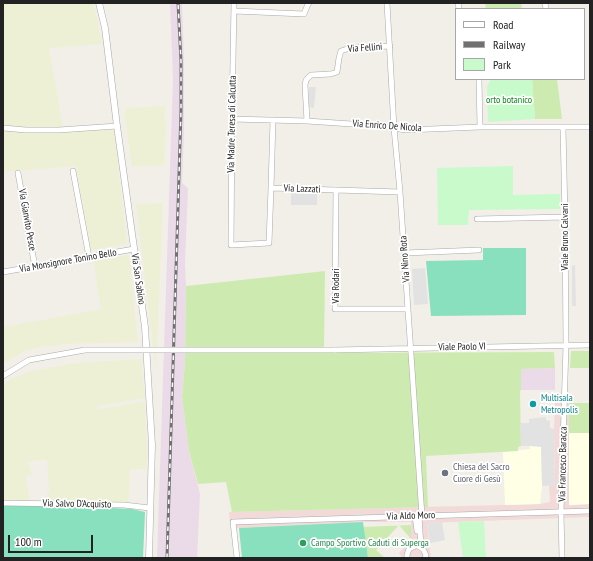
<!DOCTYPE html>
<meta charset="utf-8">
<style>
body{margin:0}
#map{position:relative;width:593px;height:561px;overflow:hidden;background:#f2efe9;font-family:"PT Sans Narrow",sans-serif}
canvas{display:block}
.frame{position:absolute;inset:0;border:4px solid #222;pointer-events:none}
.legend{position:absolute;left:455px;top:8px;width:130px;height:72px;box-sizing:border-box;background:#fff;border:1px solid #a7a7a7;margin:0;padding:5px 7px;list-style:none;font-size:12px;color:#222}
.legend li{display:flex;align-items:center;gap:8px;height:20px}
.legend b{width:20px;border:1px solid #a7a7a7}
.scale{position:absolute;left:8px;top:535px;width:85px;height:18px;box-sizing:border-box;border:2px solid #222;border-top:0;padding-left:5px;font-size:12px;line-height:14px;white-space:nowrap;color:#222;-webkit-text-stroke:3px #fff;paint-order:stroke}
</style>
<div id="map">
<canvas width="593" height="561"></canvas>
<div class="frame"></div>
<ul class="legend">
<li><b style="height:5px;background:#fff"></b>Road</li>
<li><b style="height:5px;background:#707070"></b>Railway</li>
<li><b style="height:11px;background:#c8facc"></b>Park</li>
</ul>
<div class="scale">100 m</div>
</div>
<script>
const context = document.querySelector('canvas').getContext('2d');
context.lineJoin = 'round';
function fill(path, color) { context.fillStyle = color; context.fill(path, 'evenodd'); }
const shape = rows => new Path2D(rows.map(r => 'M' + r).join(''));
function stroke(path, color, width, dash) { context.strokeStyle = color; context.lineWidth = width; context.lineCap = dash ? 'butt' : 'round'; context.setLineDash(dash || []); context.stroke(path); }
function drawText(font, color, halo, rows, align = 'center') {
  context.font = font + ' "PT Sans Narrow",sans-serif'; context.lineWidth = 3.5; context.setLineDash([]); context.textBaseline = 'middle'; context.strokeStyle = halo; context.fillStyle = color; for (const [text, x, y, turn = 0] of rows) {
    context.save(); context.translate(x, y); context.rotate((+turn || 0) * Math.PI / 180); context.textAlign = isNaN(turn) ? turn : align; if (halo) context.strokeText(text, 0, 0); context.fillText(text, 0, 0); context.restore();
  }
}
const commercial = shape([
 [555,402,569,403,569,505,590,504,590,517,427,523,431,558,402,558,399,553,411,539,411,522,363,522,239,528,230,526,229,512,540,504,550,502,549,485,555,485,554,429]
]);
const industrial = shape([
 [170,3,182,3,184,62,184,134,182,183,188,188,185,264,186,286,185,362,182,397,189,451,200,494,197,558,157,558,173,79],
 [555,368,555,390,521,390,521,369]
]);
const education = shape([
 [569,433,590,433,590,504,569,505],
 [530,446,541,446,542,486,540,504,505,505,503,452,530,449]
]);
const farmland = shape([
 [3,3,93,3,97,18,102,44,49,48,63,128,36,129,3,125],
 [165,106,164,122,166,122,164,165,132,167,124,112,126,109,128,108],
 [114,129,127,244,91,250,76,166,3,172,3,130,40,133],
 [163,203,156,371,136,204],
 [129,255,138,342,64,344,26,350,3,364,3,327,101,309,93,261],
 [141,359,145,398,97,406,98,409,145,401,147,448,147,469,130,469,129,500,128,503,48,502,47,491,49,491,47,459,28,462,32,475,26,476,30,502,3,502,3,384,5,382,31,371,76,363]
]);
const grass = shape([
 [485,3,521,3,522,9,486,9],
 [532,79,557,79,562,119,535,119],
 [325,271,324,353,554,352,555,368,521,369,521,390,520,391,521,446,518,447,518,451,426,456,428,507,232,512,226,482,198,484,189,451,182,397,185,362,186,286],
 [571,351,590,351,590,368,570,368],
 [569,403,590,403,590,433,569,433],
 [399,525,376,550,385,558,368,558,363,527,411,525,411,539]
]);
const park = shape([
 [490,79,532,79,535,119,488,122,487,86,490,81],
 [513,166,513,195,560,194,560,209,469,210,468,225,438,225,437,168],
 [484,521,486,558,463,558,458,522]
]);
const pitch = shape([
 [483,248,526,248,526,315,431,316,426,261,483,260],
 [3,505,62,506,64,508,67,506,132,509,145,512,143,558,3,558],
 [363,522,368,558,242,558,239,528]
]);
const parking = shape([
 [309,87,316,87,314,108,309,107],
 [291,192,317,193,317,205,291,205],
 [575,265,576,306,572,306,572,266],
 [425,268,428,304,414,305,412,269],
 [546,417,546,420,550,421,550,428,554,429,555,485,542,486,541,447,530,446,521,446,520,423,529,423,529,419],
 [442,522,445,540,430,543,427,523]
]);
const minor = shape([
 [234,3,232,119,231,245,269,243,271,188],
 [387,3,394,128,400,192,422,516],
 [458,3,459,9],
 [545,3,546,9],
 [234,11,304,14,308,4,309,3],
 [479,79,480,127],
 [232,119,307,121,381,126,406,130,480,127,590,127],
 [273,120,271,188,400,192],
 [307,121,305,85,306,80,311,75,331,74,337,72,339,58,341,51,350,48,390,46],
 [3,128,26,130,59,130,117,126],
 [73,171,89,257],
 [18,173,35,267],
 [336,190,335,309,408,309],
 [477,219,565,217],
 [405,253,479,250],
 [3,272,134,249],
 [334,350,590,345],
 [3,376,29,360,85,350],
 [3,503,124,505,150,508],
 [415,516,417,531],
 [419,516,421,547],
 [237,558,233,522,422,516,590,511],
 [407,558,407,555,409,549,415,546,418,546,423,549,426,555,425,558],
 [562,558,561,512,566,345,565,217,563,128]
]);
const tertiary = shape([
 [99,3,105,28,117,126,145,327,152,445,149,558]
]);
const rail = shape([
 [167,558,181,111,181,61,178,3]
]);
const minorBridge = shape([
 [85,350,334,350]
]);
const markers = [
 [533,404,4,"#0f9aa8"],
 [445,473,4,"#6b7280"],
 [303,543,4,"#2e9e5b"]
];
const streetNames = [
 ["Via Fellini",365,48,-4],
 ["Via Madre Teresa di Calcutta",232,124,-89],
 ["Via Enrico De Nicola",387,126,4],
 ["Via Lazzati",302,189,2],
 ["Via Gianvito Pesce",27,220,80],
 ["Viale Bruno Calvani",565,237,-90],
 ["Via Nino Rota",405,259,-94],
 ["Via Monsignore Tonino Bello",68,261,-10],
 ["Via San Sabino",138,279,82],
 ["Via Rodari",336,286,-90],
 ["Viale Paolo VI",462,347,-1],
 ["Via Francesco Baracca",563,464,-89],
 ["Via Salvo D'Acquisto",77,504,1],
 ["Via Aldo Moro",411,516,-2]
];
const parkNames = [
 ["orto botanico",509,100]
];
const cultureNames = [
 ["Multisala",541,398],
 ["Metropolis",541,410]
];
const worshipNames = [
 ["Chiesa del Sacro",453,467],
 ["Cuore di Gesù",453,479]
];
const leisureNames = [
 ["Campo Sportivo Caduti di Superga",311,543]
];
fill(commercial, '#f2dad9');
fill(industrial, '#ebdbe8');
fill(education, '#ffffe5');
fill(farmland, '#eef0d5');
fill(grass, '#cdebb0');
fill(park, '#c8facc');
fill(pitch, '#88e0be');
fill(parking, '#e2e2e2');
stroke(minor, '#a9a9a9', 6);
stroke(tertiary, '#a9a9a9', 7);
stroke(minor, '#fff', 5);
stroke(tertiary, '#fff', 6);
stroke(rail, '#707070', 3);
stroke(rail, '#fff', 1.5, [4.5]);
stroke(minorBridge, '#a9a9a9', 6, []);
stroke(minorBridge, '#fff', 5);
for (const [x, y, r, color] of markers) { const dot = new Path2D(); dot.arc(x, y, r, 0, 2 * Math.PI); context.fillStyle = color; context.fill(dot); stroke(dot, '#fff', 1.5); }
drawText('10px', '#222', '#fff', streetNames);
drawText('10px', '#0c8416', '#fff', parkNames);
drawText('10px', '#0d838f', '#fff', cultureNames, 'left');
drawText('10px', '#5b616d', '#fff', worshipNames, 'left');
drawText('10px', '#27864d', '#fff', leisureNames, 'left');
</script>
